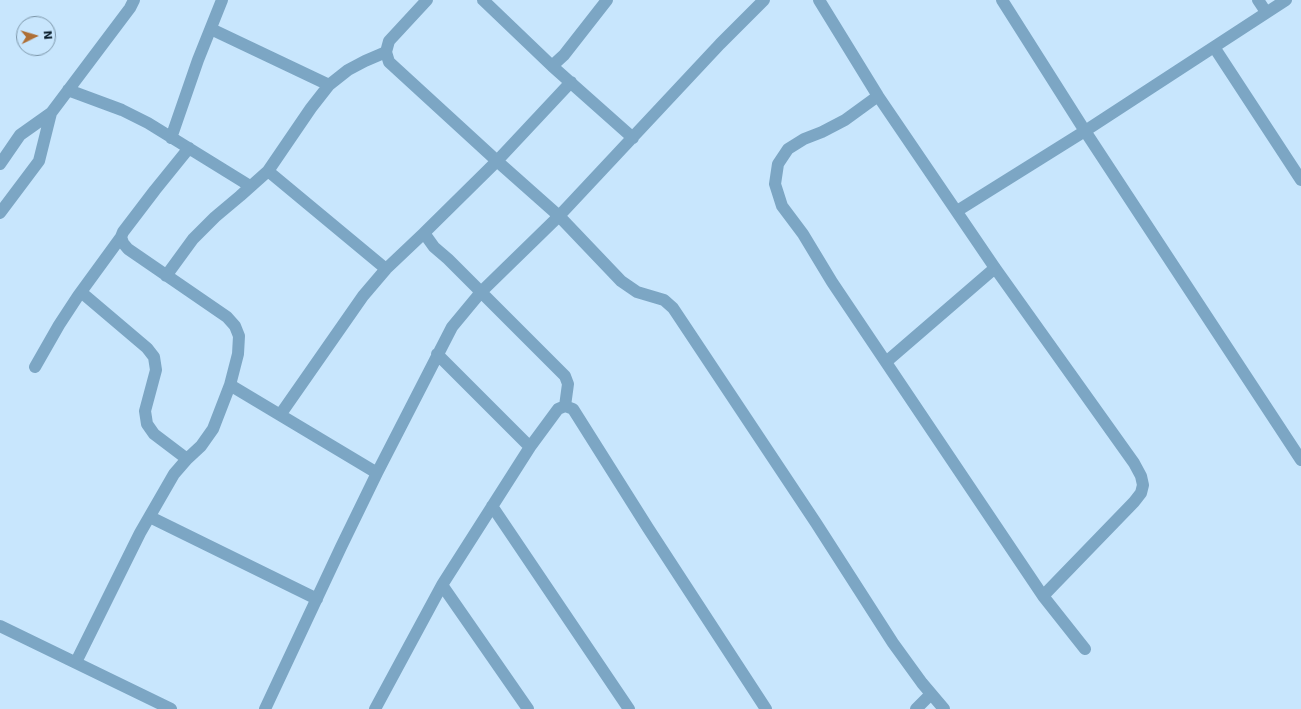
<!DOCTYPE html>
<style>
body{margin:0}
#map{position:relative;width:1301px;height:709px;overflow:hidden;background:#c8e6fd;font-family:"DejaVu Sans",sans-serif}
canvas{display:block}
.north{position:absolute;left:16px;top:16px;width:40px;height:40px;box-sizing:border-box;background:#c8e6fd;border:1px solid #7c96a9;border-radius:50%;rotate:85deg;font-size:11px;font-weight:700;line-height:16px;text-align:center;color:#091d2a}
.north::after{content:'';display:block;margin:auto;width:14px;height:18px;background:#ae6f36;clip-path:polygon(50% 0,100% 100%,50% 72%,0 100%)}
</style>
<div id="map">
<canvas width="1301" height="709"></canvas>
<div class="north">N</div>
</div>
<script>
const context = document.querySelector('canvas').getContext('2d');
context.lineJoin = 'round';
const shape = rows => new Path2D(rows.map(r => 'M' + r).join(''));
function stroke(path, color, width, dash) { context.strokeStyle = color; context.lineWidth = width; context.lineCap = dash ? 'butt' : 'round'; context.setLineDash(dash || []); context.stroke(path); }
const minor = shape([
 [427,0,389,41,386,52,389,62,497,161,559,216,621,281,637,292,664,300,673,308,681,320,816,523,893,643,922,683,944,709],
 [483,0,552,66,633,138],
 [819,0,878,96,995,268,1134,463,1141,476,1143,485,1141,493,1134,502,1043,596],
 [1002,0,1085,131,1301,460],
 [1258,0,1266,12],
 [211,29,329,85],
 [1214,47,1301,180],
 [552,66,564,55,607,0],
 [68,90,122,110,148,123,250,186],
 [878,96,845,120,822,132,804,139,788,149,778,164,775,184,782,206,803,234,832,282,1043,596,1085,649],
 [171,138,198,60,222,0],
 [0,164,20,135,51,113,130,8,134,0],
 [268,171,386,269],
 [957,211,1085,131,1286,0],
 [0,213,39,161,51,113],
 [166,276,193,239,215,217,240,196,268,171,311,108,329,85,348,70,365,61,386,52],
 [81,292,147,348,154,357,156,370,145,411,147,424,154,434,187,459],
 [437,354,530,447],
 [886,362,995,268],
 [35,367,59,325,78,296,121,237],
 [230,385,377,473],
 [565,406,568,384,565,376,448,259,434,247,424,233,497,161,571,82],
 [280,415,363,296,386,269,424,233],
 [492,506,629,709],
 [150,517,317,599],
 [442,585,528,709],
 [0,626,171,709],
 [76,662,140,533,174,474,187,459,201,446,213,429,230,385,238,354,239,336,235,326,227,317,128,249,123,243,121,237,123,232,155,190,189,148],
 [265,709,341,547,377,473,452,327,481,292,559,216,720,44,764,0],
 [375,709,442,585,530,447,558,409,565,406,573,409,648,528,766,709],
 [916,709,931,694]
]);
stroke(minor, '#7ca6c4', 12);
</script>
